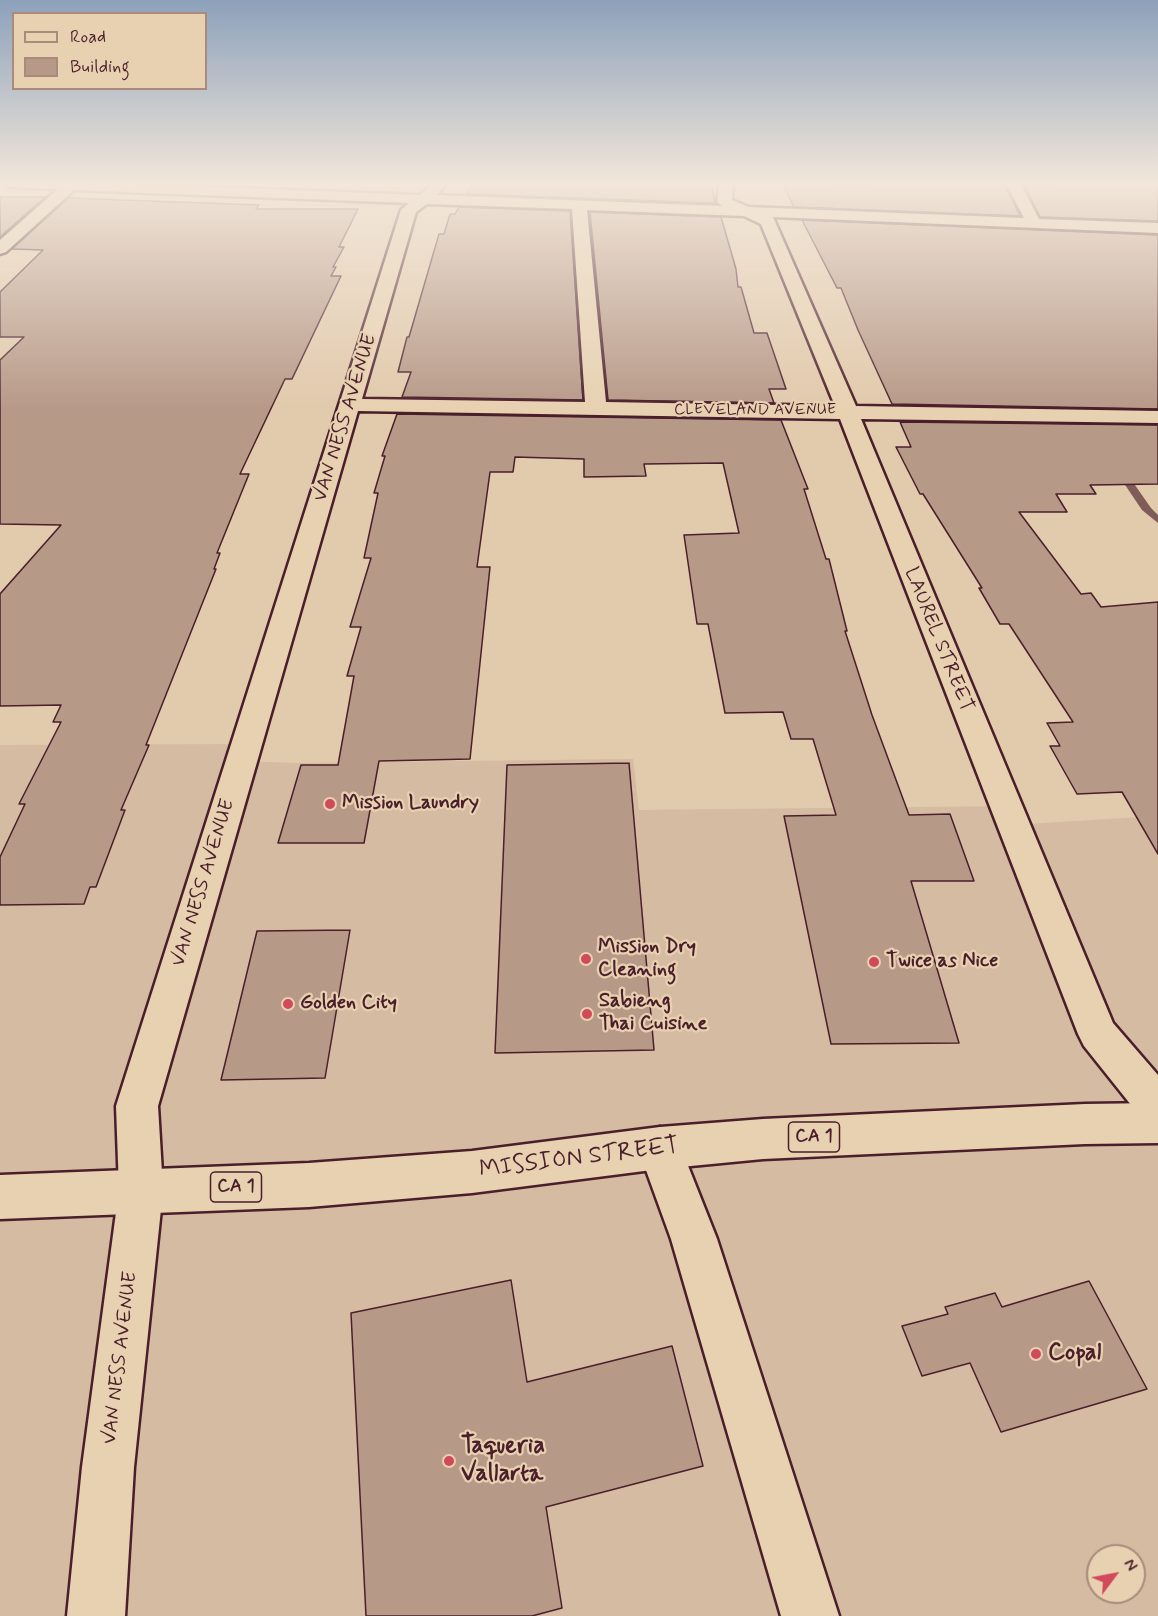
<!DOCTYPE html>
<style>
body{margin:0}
#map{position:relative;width:1158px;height:1616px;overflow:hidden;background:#e2caac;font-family:Mynerve,sans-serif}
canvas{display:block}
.legend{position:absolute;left:12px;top:12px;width:195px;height:78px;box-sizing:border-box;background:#e8d1b1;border:2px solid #a98a7b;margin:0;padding:8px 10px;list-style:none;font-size:18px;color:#4a1f2b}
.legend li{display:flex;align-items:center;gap:12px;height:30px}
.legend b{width:30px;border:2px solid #a98a7b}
.north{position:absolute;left:1086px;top:1544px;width:60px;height:60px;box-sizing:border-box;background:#e8d1b1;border:2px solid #a98a7b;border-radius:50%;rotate:58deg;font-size:16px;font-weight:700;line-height:24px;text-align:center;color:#4a1f2b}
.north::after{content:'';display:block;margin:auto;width:21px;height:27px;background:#d1495b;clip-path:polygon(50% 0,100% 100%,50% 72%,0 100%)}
</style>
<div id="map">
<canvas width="1158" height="1616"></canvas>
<ul class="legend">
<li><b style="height:8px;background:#e8d1b1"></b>Road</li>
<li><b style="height:16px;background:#b79988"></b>Building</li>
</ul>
<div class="north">N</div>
</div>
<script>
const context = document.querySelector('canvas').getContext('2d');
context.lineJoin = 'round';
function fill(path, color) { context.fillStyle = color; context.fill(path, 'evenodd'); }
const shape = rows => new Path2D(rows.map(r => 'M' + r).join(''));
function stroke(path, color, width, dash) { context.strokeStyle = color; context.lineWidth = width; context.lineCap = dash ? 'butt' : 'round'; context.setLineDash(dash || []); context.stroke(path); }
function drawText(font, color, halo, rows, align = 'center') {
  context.font = font + ' Mynerve,sans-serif'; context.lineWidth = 4.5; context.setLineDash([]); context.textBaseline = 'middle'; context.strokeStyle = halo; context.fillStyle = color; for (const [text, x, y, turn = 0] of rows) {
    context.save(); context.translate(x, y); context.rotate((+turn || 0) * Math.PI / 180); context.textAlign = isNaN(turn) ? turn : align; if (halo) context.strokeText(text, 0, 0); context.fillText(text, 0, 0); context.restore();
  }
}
const built = shape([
 [244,744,240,761,297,763,633,759,639,810,1003,806,1010,825,1158,816,1158,1616,0,1616,0,745],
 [1098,1556,1134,1556,1134,1592,1098,1592]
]);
const stream = shape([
 [1120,467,1123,468,1151,508,1158,515,1158,523,1142,510,1115,470,1120,467]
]);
const building = shape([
 [473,183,711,183,715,203,467,194,473,183],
 [782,183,877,186,877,183,1004,184,1020,216,794,207,782,183],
 [1055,183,1158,183,1158,221,1040,217,1024,185,1057,186,1055,183],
 [0,197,45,197,0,237,0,197],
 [68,198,259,205,256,209,358,209,339,247,344,247,333,267,336,267,331,276,341,276,292,379,285,379,240,474,249,474,217,553,220,553,214,569,216,569,146,745,149,745,121,810,125,810,96,887,90,887,84,904,0,905,0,857,25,804,19,804,61,722,53,722,61,705,0,706,0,594,61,525,0,524,0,360,24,337,0,337,0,292,43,250,12,249,68,198],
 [459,207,570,211,583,400,402,397,411,372,398,372,407,337,409,337,439,234,444,234,450,214,455,214,459,207],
 [590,212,721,217,736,269,738,287,741,287,754,333,767,333,786,389,769,389,774,403,608,400,590,212],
 [802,220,1158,235,1158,409,892,404,858,330,841,288,837,288,802,220],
 [397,414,781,420,808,489,804,489,826,559,829,559,847,631,845,631,872,715,909,815,950,814,974,881,911,881,959,1043,831,1044,784,816,836,815,813,739,791,739,783,712,725,713,708,624,697,624,684,535,739,533,723,463,644,464,646,476,584,477,584,459,515,457,513,472,490,472,477,567,490,567,470,759,379,761,364,843,278,843,301,765,338,765,354,676,347,676,361,627,350,627,371,558,364,558,378,493,374,493,385,456,382,456,397,414],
 [900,422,1158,425,1158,484,1090,485,1096,494,1056,494,1067,512,1019,512,1081,594,1091,593,1101,607,1158,602,1158,854,1122,792,1077,794,1050,746,1060,746,1047,723,1073,722,1009,624,1000,624,979,588,982,588,923,494,920,494,896,447,911,447,900,422],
 [629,763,654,1050,495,1053,507,765,629,763],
 [350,930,325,1078,221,1080,257,931,350,930],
 [511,1280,527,1382,672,1346,703,1466,546,1507,562,1608,532,1616,366,1616,351,1313,511,1280],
 [1089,1281,1147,1389,1001,1432,970,1363,922,1376,902,1326,948,1314,945,1307,995,1293,1002,1307,1089,1281]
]);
const minor = shape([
 [3,183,110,183,420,195,433,183,447,183,437,195,722,206,717,202,719,183,733,183,732,200,749,207,1024,218,1006,183,1020,183,1039,219,1158,223,1158,233,773,217,856,406,1158,411,1158,423,861,419,1113,1023,1158,1075,1158,1125,1143,1120,1084,1046,1078,1034,840,419,358,411,158,1106,163,1190,134,1467,125,1616,67,1616,82,1467,119,1190,116,1106,401,210,409,203,74,190,6,252,0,254,0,240,58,189,10,187,3,183],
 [427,204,572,209,585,402,362,399,416,212,427,204],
 [587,210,744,216,761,224,835,406,606,402,587,210],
 [660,1127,675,1133,717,1239,839,1616,781,1616,671,1239,638,1148,645,1133,660,1127]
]);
const highway = shape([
 [1158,1103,1158,1143,1085,1144,763,1159,660,1169,472,1193,309,1207,0,1219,0,1175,309,1163,472,1151,660,1127,763,1119,1085,1104,1158,1103]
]);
const markers = [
 [330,804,6,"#d1495b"],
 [586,959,6,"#d1495b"],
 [874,962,6,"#d1495b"],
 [288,1004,6,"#d1495b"],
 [587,1014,6,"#d1495b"],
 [1036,1354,6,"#d1495b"],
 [449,1461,6,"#d1495b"]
];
const farStreetnames = [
 ["CLEVELAND AVENUE",755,411]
];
const shields = [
 [814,1137,51],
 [236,1187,51]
];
const shieldNames = [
 ["CA 1",814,1137],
 ["CA 1",236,1187]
];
const streetNames = [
 ["VAN NESS AVENUE",346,418,-73],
 ["LAUREL STREET",938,640,68],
 ["VAN NESS AVENUE",204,883,-73],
 ["VAN NESS AVENUE",121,1358,-83]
];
const poiNames = [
 ["Mission Laundry",342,804],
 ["Mission Dry",598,948],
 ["Cleaning",598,971],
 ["Twice as Nice",886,962],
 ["Sabieng",599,1002],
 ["Thai Cuisine",599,1025],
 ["Golden City",300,1004]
];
const nearStreetnames = [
 ["MISSION STREET",579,1159,-7]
];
const nearPoinames = [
 ["Copal",1048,1354],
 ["Taqueria",461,1447],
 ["Vallarta",461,1475]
];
fill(built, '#d5bba1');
fill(stream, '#805c59');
fill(building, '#b79988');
stroke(building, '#4a1f2b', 1.5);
stroke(minor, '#4a1f2b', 5);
stroke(highway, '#4a1f2b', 5);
fill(minor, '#e8d1b1');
fill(highway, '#e8d1b1');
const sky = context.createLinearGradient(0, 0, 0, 409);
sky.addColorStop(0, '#8da1bb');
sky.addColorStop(0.45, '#f2e7da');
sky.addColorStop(1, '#f2e7da00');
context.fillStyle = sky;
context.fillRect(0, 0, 1158, 409);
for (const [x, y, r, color] of markers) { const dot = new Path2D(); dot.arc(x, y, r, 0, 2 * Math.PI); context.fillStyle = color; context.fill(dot); stroke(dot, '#e8d1b1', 2); }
drawText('16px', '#4a1f2b', '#e8d1b1', farStreetnames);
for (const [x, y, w] of shields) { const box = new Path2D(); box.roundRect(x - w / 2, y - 15, w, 30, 4.5); context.fillStyle = '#e8d1b1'; context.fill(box); stroke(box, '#4a1f2b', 1.5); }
drawText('bold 18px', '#4a1f2b', null, shieldNames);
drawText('20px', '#4a1f2b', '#e8d1b1', streetNames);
drawText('bold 20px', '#4a1f2b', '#e8d1b1', poiNames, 'left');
drawText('24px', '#4a1f2b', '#e8d1b1', nearStreetnames);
drawText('bold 24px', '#4a1f2b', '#e8d1b1', nearPoinames, 'left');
</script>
